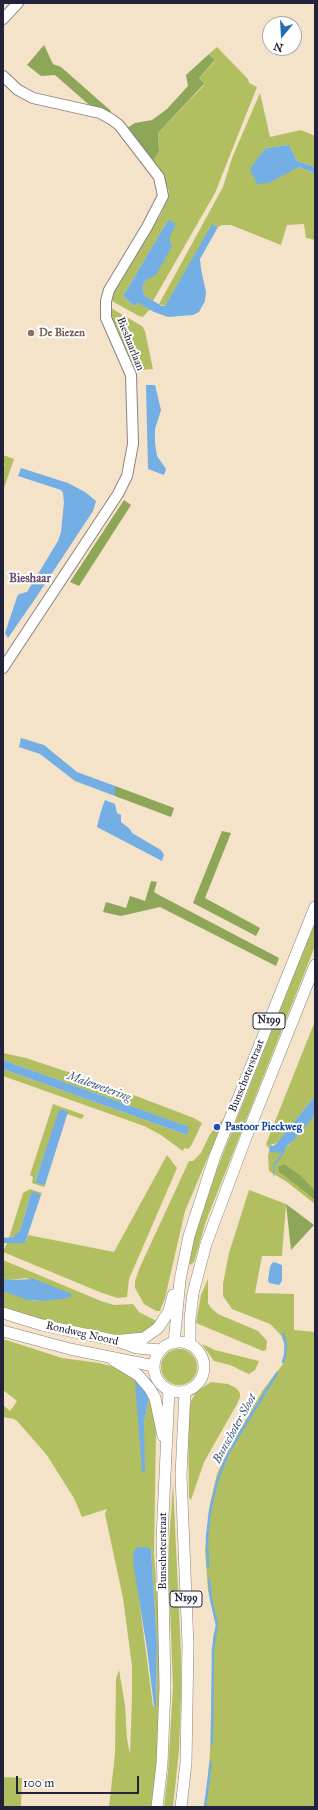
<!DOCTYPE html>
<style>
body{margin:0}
#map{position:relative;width:318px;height:1810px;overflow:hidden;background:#f4e2c9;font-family:"IM FELL Great Primer",serif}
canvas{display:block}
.frame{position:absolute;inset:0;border:4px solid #22223b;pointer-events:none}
.north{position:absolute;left:262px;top:16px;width:40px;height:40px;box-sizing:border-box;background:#fff;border:1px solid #a7a7b1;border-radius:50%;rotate:198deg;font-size:11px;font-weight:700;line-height:16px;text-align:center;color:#22223b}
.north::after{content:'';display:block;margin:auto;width:14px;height:18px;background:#1f6fb2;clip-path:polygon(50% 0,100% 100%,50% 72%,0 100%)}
.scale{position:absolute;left:16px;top:1776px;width:123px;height:18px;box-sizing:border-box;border:2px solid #22223b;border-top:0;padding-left:5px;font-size:12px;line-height:14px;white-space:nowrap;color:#22223b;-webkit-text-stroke:3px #fff;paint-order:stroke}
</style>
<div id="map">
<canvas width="318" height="1810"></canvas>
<div class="frame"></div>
<div class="north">N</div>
<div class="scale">100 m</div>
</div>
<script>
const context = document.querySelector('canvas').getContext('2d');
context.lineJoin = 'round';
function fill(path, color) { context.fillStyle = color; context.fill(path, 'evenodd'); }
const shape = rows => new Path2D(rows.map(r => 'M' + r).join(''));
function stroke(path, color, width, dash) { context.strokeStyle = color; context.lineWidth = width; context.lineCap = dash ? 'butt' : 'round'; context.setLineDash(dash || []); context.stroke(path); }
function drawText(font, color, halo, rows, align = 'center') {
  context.font = font + ' "IM FELL Great Primer",serif'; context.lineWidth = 4; context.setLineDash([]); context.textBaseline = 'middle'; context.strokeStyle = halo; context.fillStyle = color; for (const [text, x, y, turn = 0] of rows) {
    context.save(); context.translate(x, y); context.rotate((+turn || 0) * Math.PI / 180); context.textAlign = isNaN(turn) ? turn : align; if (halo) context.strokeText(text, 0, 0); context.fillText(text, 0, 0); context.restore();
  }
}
const green = shape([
 [217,47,248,79,249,83,257,87,215,193,153,301,145,296,142,287,168,239,168,220,123,296,134,306,138,303,150,309,143,317,139,316,110,300,114,289,162,212,167,198,169,191,166,185,152,162,159,152,158,133,204,85,199,78,214,62,215,60,209,54],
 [260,93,270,137,301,130,315,136,315,167,297,161,289,145,266,148,250,169,294,169,299,167,312,172,315,178,315,240,306,238,304,224,287,225,281,245,231,225,222,225,218,227,212,225,165,306,159,304,223,187,232,158],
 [109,307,142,326,145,331,153,369,131,371,110,315],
 [3,455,14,459,3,491,3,469,5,464,3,463],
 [315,921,315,946,206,1221,194,1262,190,1265,188,1262,195,1234,210,1187],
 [315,1021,315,1096,277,1143,270,1145,269,1149,266,1144],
 [3,1053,26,1058,107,1085,194,1118,202,1123,191,1146,188,1149,184,1148,183,1151,161,1135,144,1126,3,1076,3,1069,187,1135,188,1127,3,1060],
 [53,1104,84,1115,82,1119,67,1114,65,1110,45,1153,35,1181,45,1185,44,1187,32,1183,33,1177,30,1175],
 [315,1115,315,1204,287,1182,269,1171,268,1156,269,1152,288,1146],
 [223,1119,217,1136,185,1211,165,1298,160,1311,156,1311,144,1304,135,1288,135,1281,140,1267,189,1161,193,1161,201,1153,210,1134],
 [167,1155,177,1168,129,1279,127,1297,118,1298,102,1293,3,1252,7,1243,25,1243,28,1235,114,1252],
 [30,1189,42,1193,41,1195,31,1193,20,1231,17,1235,9,1238,23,1193],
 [249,1190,286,1204,282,1256,262,1256,255,1293,294,1294,294,1330,315,1332,315,1807,205,1807,210,1753,213,1637,216,1625,208,1590,205,1550,210,1504,217,1474,228,1450,263,1390,283,1364,285,1351,284,1343,281,1335,270,1324,232,1309,223,1296,223,1284,229,1253],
 [3,1260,101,1301,114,1305,133,1304,139,1312,160,1323,153,1330,130,1337,112,1336,44,1322,3,1308,3,1291,34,1301,71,1297,26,1278,10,1280,3,1278],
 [208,1279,208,1303,211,1308,218,1314,258,1331,267,1341,266,1350,263,1351,196,1323,201,1295],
 [3,1339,62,1358,99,1363,122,1369,138,1381,143,1455,144,1423,149,1397,155,1415,156,1425,154,1553,163,1678,154,1807,109,1807,115,1754,116,1679,119,1670,125,1705,127,1739,130,1754,132,1696,132,1666,123,1598,105,1514,107,1509,82,1517,74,1498,46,1454,17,1421,14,1419,3,1417,3,1405,10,1411,17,1401,3,1390],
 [151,1549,157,1644,156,1707,153,1706,133,1553],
 [202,1344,215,1350,259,1361,255,1370,249,1374,230,1365,214,1361],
 '161 1367a18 18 0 1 1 36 0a18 18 0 1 1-36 0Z',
 [211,1382,228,1384,236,1388,240,1393,240,1397,237,1404,204,1462,191,1500,189,1498,188,1420,191,1401,196,1392],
 [173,1484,181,1653,181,1698,179,1750,173,1807,164,1807,168,1771,173,1687,169,1583,169,1543],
 [3,1777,22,1778,21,1807,3,1807]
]);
const forest = shape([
 [44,45,53,64,61,67,111,111,109,114,95,110,55,75,41,76,27,65],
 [209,54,215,60,199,78,204,84,158,133,159,152,152,162,127,128,135,123,152,120,167,109,188,86,186,75],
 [124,500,131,505,79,586,70,582],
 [115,786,174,808,171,817,115,796],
 [222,831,231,833,205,898,260,928,256,936,193,903],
 [151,881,157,882,154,892,159,895,279,958,276,966,160,907,121,916,103,912,106,902,126,908,130,896,145,901],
 [284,1164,301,1176,315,1191,315,1200,298,1186,279,1172,278,1167],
 [286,1204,314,1225,291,1250]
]);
const water = shape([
 [289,145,297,161,315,167,315,178,312,172,299,167,269,183,257,184,250,169,257,159,266,148],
 [168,220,176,224,169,239,172,246,156,275,146,280,142,287,145,296,162,306,165,306,212,224,218,227,200,259,201,269,206,292,205,301,199,312,193,315,168,317,154,312,138,303,134,306,123,296],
 [146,385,155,385,161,410,155,429,155,443,157,456,166,469,164,475,148,469],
 [21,468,68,483,85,492,96,501,93,511,35,599,8,638,5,633,17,597,19,594,27,592,58,541,61,532,64,502,63,493,61,490,18,476],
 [21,738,44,745,77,772,115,786,115,796,75,781,40,754,19,747],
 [105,800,115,804,117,813,121,815,121,822,130,829,132,833,161,850,164,855,162,861,97,827,101,811],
 [3,1060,189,1127,187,1135,3,1069],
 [315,1096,315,1115,297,1137,286,1147,284,1153,275,1166,274,1177,273,1174,274,1164,282,1153,269,1152,270,1145,273,1146,277,1143],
 [59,1110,64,1110,68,1112,45,1185,41,1184,35,1182],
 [34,1192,41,1195,25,1243,3,1243,3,1238,13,1237,20,1231,31,1193],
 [274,1262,282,1265,282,1281,279,1285,269,1283,268,1280,270,1267,272,1263],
 [3,1278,10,1280,34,1279,72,1294,71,1297,62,1299,43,1301,27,1300,3,1291],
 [135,1381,138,1381,149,1397,144,1423,145,1472,142,1472],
 [137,1547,146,1547,151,1549,157,1644,156,1707,154,1706,147,1649,134,1569,133,1553]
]);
const stream = shape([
 [283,1362,285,1355,286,1344,283,1334],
 [208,1567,207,1537,210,1511,217,1482,228,1453,277,1373],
 [209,1580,211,1599,217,1625,213,1650,212,1744],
 [205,1807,211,1762]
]);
const secondary = shape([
 [3,19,18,3],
 [3,76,18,90,33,98,100,113,111,119,119,125,159,177,163,196,147,227,109,290,106,301,106,318,131,375,133,444,127,476,118,494,3,668]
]);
const primary = shape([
 [3,1313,42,1325,117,1341,137,1348,161,1350],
 [3,1331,70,1349,154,1366],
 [122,1340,144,1338,158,1328,169,1311,173,1295],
 '154 1367a25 25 0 1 1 50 0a25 25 0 1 1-50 0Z',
 [174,1343,180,1280,189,1236,215,1156,315,907],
 [190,1344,190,1319,193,1293,206,1244,245,1140,315,965],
 [113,1360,138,1375,150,1389,155,1398,163,1436],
 [157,1807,162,1764,165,1687,162,1539,169,1390],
 [181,1807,186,1763,188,1645,181,1475,185,1392]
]);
const markers = [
 [31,333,4,"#8d6e63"],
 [217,1127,4,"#1a4fb4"]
];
const shields = [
 [269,1021,32],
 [186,1599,32]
];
const shieldNames = [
 ["N199",269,1021],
 ["N199",186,1599]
];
const educationNames = [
 ["De Biezen",39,333]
];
const streetNames = [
 ["Bieshaarlaan",130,344,68],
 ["Bunschoterstraat",247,1076,-68],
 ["Rondweg Noord",82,1334,13],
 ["Bunschoterstraat",163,1551,-90]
];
const transitNames = [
 ["Pastoor Pieckweg",225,1127]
];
const neighbourhoodNames = [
 ["Bieshaar",30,579]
];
const waterNames = [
 ["Malewetering",99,1087,20],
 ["Bunschoter Sloot",235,1429,-61]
];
fill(green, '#b2bf61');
fill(forest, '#8da657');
fill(water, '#73aee4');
stroke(stream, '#73aee4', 2.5);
stroke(secondary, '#8b8282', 12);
stroke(primary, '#8b8282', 12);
stroke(secondary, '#fff', 10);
stroke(primary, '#fff', 11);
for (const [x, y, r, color] of markers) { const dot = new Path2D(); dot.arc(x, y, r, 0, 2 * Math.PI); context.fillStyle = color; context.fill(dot); stroke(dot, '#fff', 1.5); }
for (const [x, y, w] of shields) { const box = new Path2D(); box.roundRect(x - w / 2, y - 8, w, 16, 3); context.fillStyle = '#fff'; context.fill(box); stroke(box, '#22223b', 1); }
drawText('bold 10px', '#22223b', null, shieldNames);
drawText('bold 11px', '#785e54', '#fff', educationNames, 'left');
drawText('11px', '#22223b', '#fff', streetNames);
drawText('bold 11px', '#164399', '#fff', transitNames, 'left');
drawText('bold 12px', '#6a4e6f', '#fff', neighbourhoodNames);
drawText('italic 12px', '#425a7f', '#fff', waterNames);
</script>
